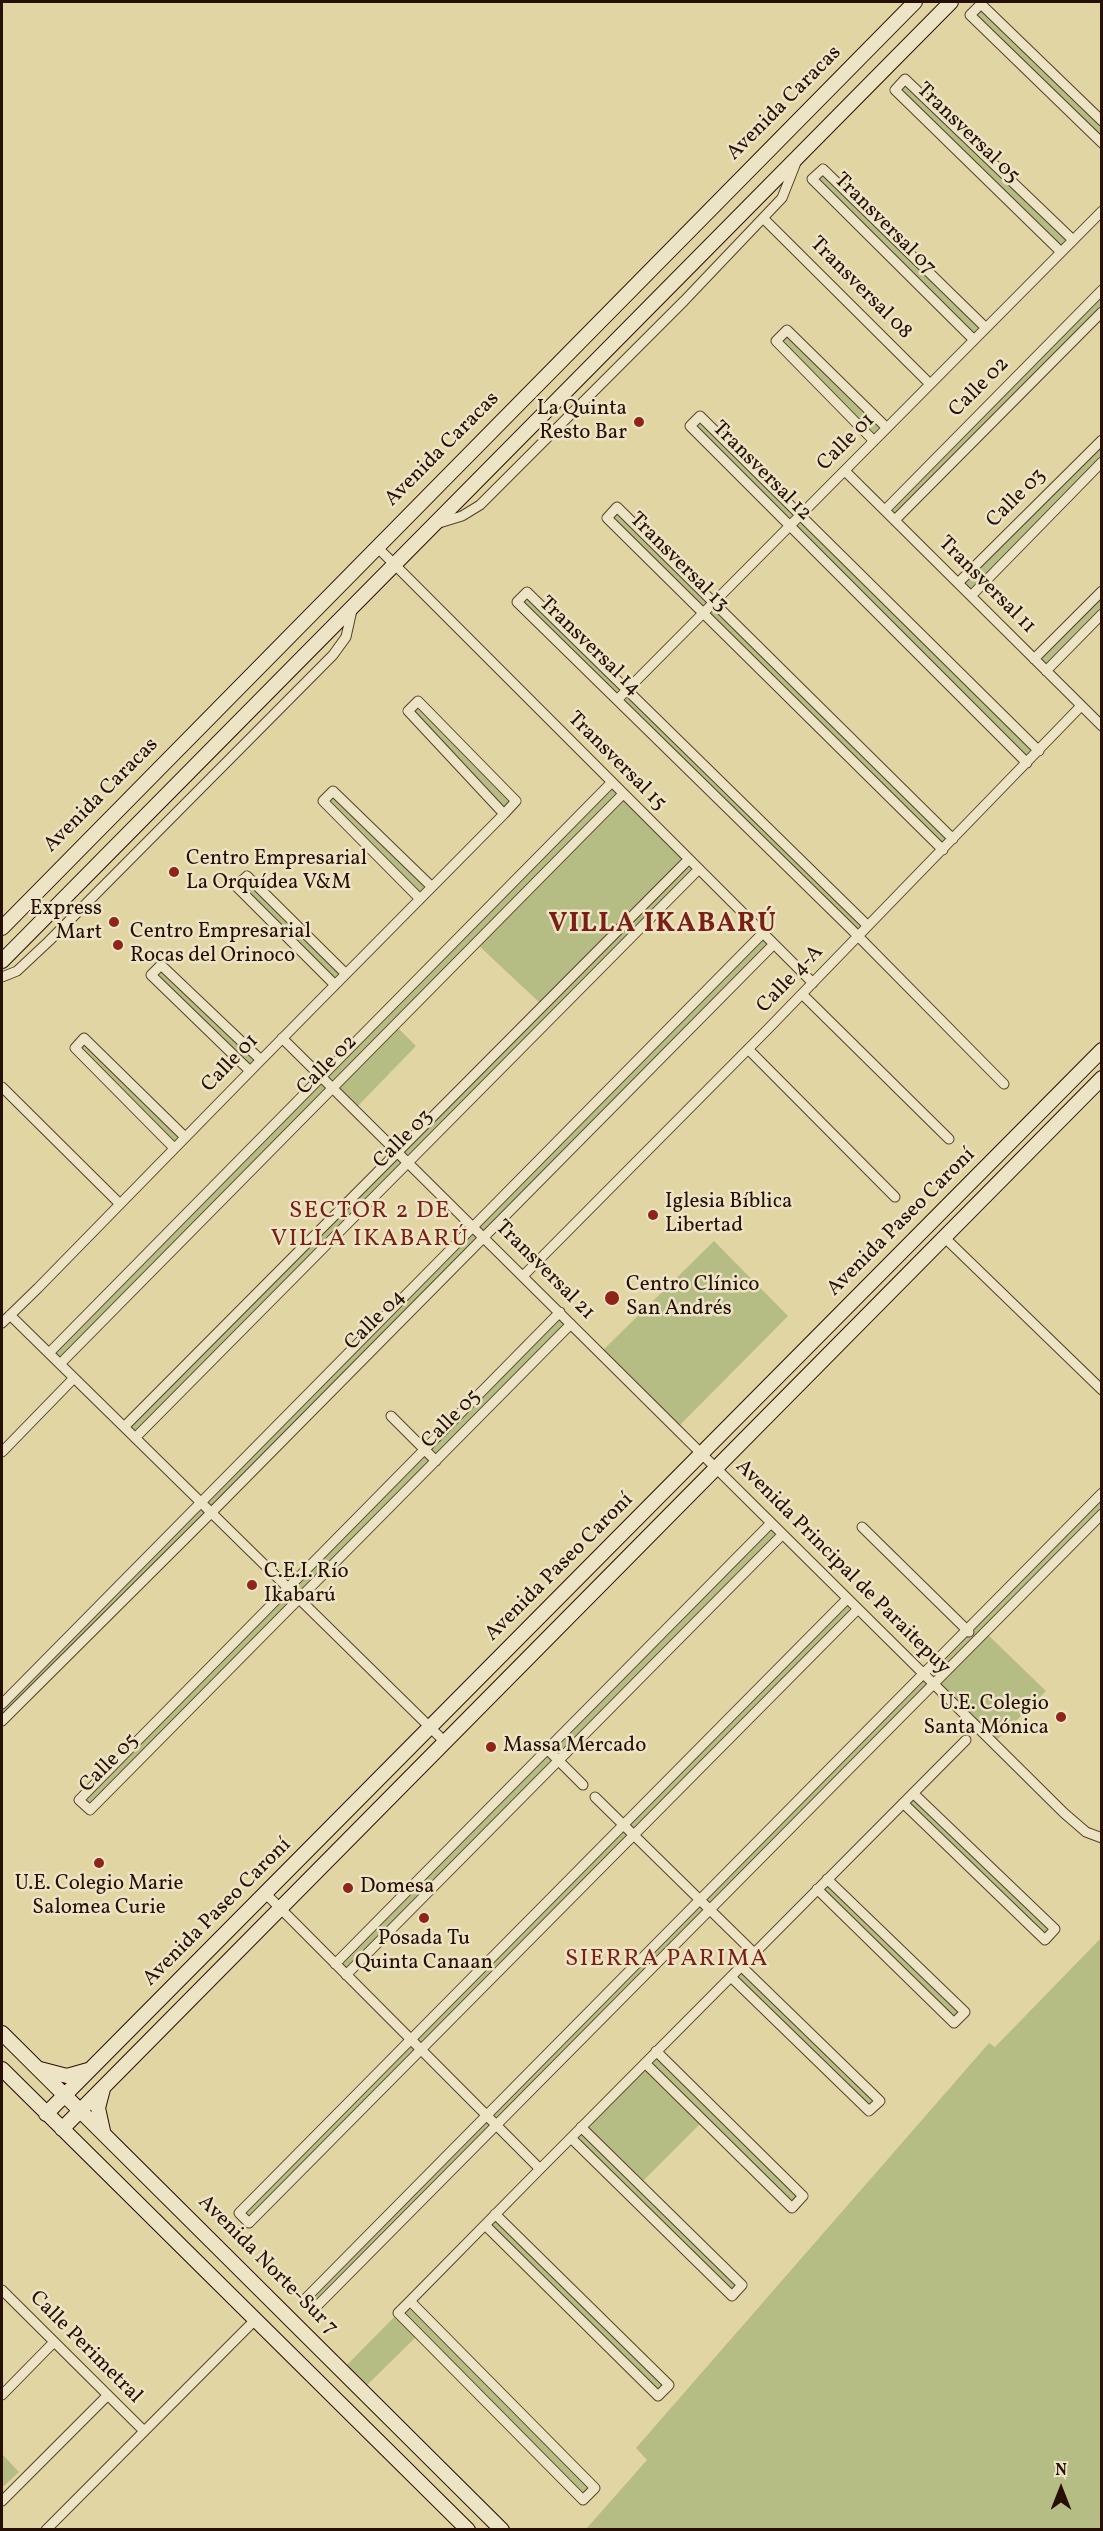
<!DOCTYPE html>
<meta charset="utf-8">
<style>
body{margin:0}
#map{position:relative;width:1103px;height:2531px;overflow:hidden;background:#e2d5a4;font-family:Vollkorn,serif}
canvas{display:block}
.frame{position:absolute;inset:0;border:3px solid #260f04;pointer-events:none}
.north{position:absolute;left:1031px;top:2459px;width:60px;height:60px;-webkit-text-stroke:4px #ece4c4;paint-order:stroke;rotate:0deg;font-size:16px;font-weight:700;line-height:24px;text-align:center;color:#260f04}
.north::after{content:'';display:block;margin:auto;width:21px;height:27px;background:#260f04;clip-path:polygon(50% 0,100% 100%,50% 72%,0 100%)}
</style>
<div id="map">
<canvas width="1103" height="2531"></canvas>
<div class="frame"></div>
<div class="north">N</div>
</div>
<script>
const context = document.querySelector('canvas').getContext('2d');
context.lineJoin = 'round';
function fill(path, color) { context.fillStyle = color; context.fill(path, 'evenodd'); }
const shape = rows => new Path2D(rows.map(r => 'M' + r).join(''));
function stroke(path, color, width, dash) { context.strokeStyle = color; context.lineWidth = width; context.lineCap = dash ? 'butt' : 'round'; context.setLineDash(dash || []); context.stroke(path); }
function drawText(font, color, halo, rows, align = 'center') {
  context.font = font + ' Vollkorn,serif'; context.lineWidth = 5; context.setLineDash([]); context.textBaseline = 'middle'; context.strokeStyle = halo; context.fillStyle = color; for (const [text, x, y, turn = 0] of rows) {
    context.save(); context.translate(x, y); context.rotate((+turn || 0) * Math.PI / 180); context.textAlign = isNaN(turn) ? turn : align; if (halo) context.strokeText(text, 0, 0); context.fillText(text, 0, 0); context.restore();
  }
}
const green = shape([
 [981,4,1101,121,1101,143,970,15],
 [905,79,1073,240,1061,252,895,90],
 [823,169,986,328,974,339,812,179],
 [1101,290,1101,312,895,520,885,510],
 [787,330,886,429,874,441,776,341],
 [700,417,1039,752,1028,763,690,426],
 [1101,440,1101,462,970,596,958,584],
 [617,507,953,839,943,850,607,518],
 [1101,591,1101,614,1045,670,1034,659],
 [527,593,868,926,859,936,517,602],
 [418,701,516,801,505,812,408,711],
 [611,783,699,869,135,1438,124,1427,542,1005,476,943,395,1025,416,1046,354,1110,333,1088,59,1364,49,1353],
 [333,791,431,887,420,898,323,801],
 [247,876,346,974,334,985,236,886],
 [763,933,774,943,2,1721,2,1704],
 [161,965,260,1060,250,1071,151,975],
 [84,1038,184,1137,174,1148,75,1048],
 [714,1241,788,1316,676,1429,600,1353],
 [560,1312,571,1324,90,1810,79,1800],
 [1101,1493,1101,1514,985,1632,1046,1691,993,1744,934,1685,316,2307,306,2298],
 [771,1523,782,1535,346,1975,335,1964],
 [847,1599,858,1609,249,2223,239,2213],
 [913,1793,1055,1929,1045,1940,903,1803],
 [827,1879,965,2012,954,2023,817,1889],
 [1101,1938,1101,2529,586,2529,647,2460,636,2448,989,2043,995,2047],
 [741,1966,880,2101,869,2111,731,1977],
 [656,2051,803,2196,792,2208,703,2121,640,2184,742,2285,732,2296,571,2138],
 [495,2214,669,2385,658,2396,485,2225],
 [410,2301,595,2488,583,2500,419,2334,362,2390,342,2370],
 [2,2454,19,2472,4,2486,2,2484]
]);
const street = shape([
 [1102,121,981,4,970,15,1102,143],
 [764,219,930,384],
 [1061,252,895,90,905,79,1073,240],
 [974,340,812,179,823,169,986,328],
 [874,441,776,341,787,330,887,428],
 [845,471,1102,726],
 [885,510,1102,290],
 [895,520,1102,312],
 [436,524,462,516,480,505,684,301,782,198,797,160],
 [377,547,813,983],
 [958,583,1102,440],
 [971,596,1102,462],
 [1034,659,1102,591],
 [1046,671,1102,614],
 [617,700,1102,211],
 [1027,763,690,426,700,416,1039,751],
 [943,850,607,518,617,507,953,839],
 [420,899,323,801,333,791,432,887],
 [868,926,527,592,517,602,851,929,1004,1084],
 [2,977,17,971,49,941,333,655,346,637,352,610],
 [335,985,236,886,247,876,346,974],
 [802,994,949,1139],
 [282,1038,1064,1813,1086,1832,1102,1838],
 [748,1049,895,1197],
 [250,1071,151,975,161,965,261,1060],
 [2,1087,120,1204],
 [174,1148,75,1048,84,1038,185,1137],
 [944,1237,1102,1390],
 [523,1276,766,1031,1081,706],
 [560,1312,79,1800,90,1810,571,1324],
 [10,1315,445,1742],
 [2,1323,38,1288,261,1060,335,985,420,899,504,814,516,801,418,701,408,711,504,814],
 [49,1353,611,783],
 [60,1364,623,794],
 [391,1416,436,1461],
 [124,1427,689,859],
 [135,1438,699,869],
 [2,1452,74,1378],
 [1102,1493,306,2298,316,2307,1102,1514],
 [862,1527,969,1632],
 [847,1599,239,2213,249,2223,858,1609],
 [2,1704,763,933],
 [2,1721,211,1513,774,944],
 [547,1749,583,1785],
 [595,1797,754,1953],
 [903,1803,1045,1940,1055,1929,913,1793],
 [817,1889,954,2023,965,2012,827,1879],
 [266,1894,540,2169],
 [335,1964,771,1523],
 [346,1975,782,1535],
 [731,1977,869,2111,880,2101,741,1966],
 [645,2063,792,2208,803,2196,656,2051],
 [571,2138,732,2296,742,2285,581,2127],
 [485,2225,658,2396,669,2385,495,2214],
 [2,2290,144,2431],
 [410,2301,595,2488,583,2500,398,2313,410,2301,540,2169,966,1740],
 [2,2395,54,2342],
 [2,2501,108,2395],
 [46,2530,255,2320]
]);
const secondary = shape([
 [2,928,915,2],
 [2,961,951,2],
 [2,2033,502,2530],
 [2,2069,468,2530],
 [40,2069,67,2076,88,2070],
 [46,2114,1102,1050],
 [62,2129,1102,1078],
 [103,2131,98,2108,103,2089]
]);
const markers = [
 [639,422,6,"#8f2418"],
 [174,872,6,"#8f2418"],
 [114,922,6,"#8f2418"],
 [118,945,6,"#8f2418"],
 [653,1215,6,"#8f2418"],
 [612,1298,8,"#8f2418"],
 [252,1585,6,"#8f2418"],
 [1061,1717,6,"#8f2418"],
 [491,1747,6,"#8f2418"],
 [99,1863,6,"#8f2418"],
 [348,1888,6,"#8f2418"],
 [424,1918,6,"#8f2418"]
];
const streetNames = [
 ["Avenida Caracas",785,104,-45],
 ["Transversal 05",967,134,44],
 ["Transversal 07",884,225,45],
 ["Transversal 08",860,289,45],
 ["Calle 02",980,388,-45],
 ["Calle 01",847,443,-45],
 ["Avenida Caracas",443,450,-45],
 ["Transversal 12",761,472,45],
 ["Calle 03",1017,499,-45],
 ["Transversal 13",678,563,45],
 ["Transversal 11",986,586,45],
 ["Transversal 14",589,647,44],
 ["Transversal 15",616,762,45],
 ["Avenida Caracas",102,796,-45],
 ["Calle 4-A",791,980,-46],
 ["Calle 01",231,1064,-46],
 ["Calle 02",328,1066,-45],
 ["Calle 03",404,1140,-45],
 ["Avenida Paseo Caroní",902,1223,-45],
 ["Transversal 21",544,1271,45],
 ["Calle 04",376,1321,-45],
 ["Calle 05",452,1420,-45],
 ["Avenida Paseo Caroní",560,1568,-45],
 ["Avenida Principal de Paraitepuy",842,1568,45],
 ["Calle 05",110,1764,-45],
 ["Avenida Paseo Caroní",218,1913,-45],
 ["Avenida Norte-Sur 7",267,2266,45],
 ["Calle Perimetral",85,2348,45]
];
const poiNames = [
 ["La Quinta",627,410,"right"],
 ["Resto Bar",627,434,"right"],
 ["Centro Empresarial",186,860],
 ["La Orquídea V&M",186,884],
 ["Express",102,910,"right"],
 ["Mart",102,934,"right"],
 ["Centro Empresarial",130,933],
 ["Rocas del Orinoco",130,957],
 ["Iglesia Bíblica",665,1203],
 ["Libertad",665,1227],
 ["Centro Clínico",626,1286],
 ["San Andrés",626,1310],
 ["C.E.I. Río",264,1573],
 ["Ikabarú",264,1597],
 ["U.E. Colegio",1049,1705,"right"],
 ["Santa Mónica",1049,1729,"right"],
 ["Massa Mercado",503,1747],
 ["U.E. Colegio Marie",99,1885,"center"],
 ["Salomea Curie",99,1909,"center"],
 ["Domesa",360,1888],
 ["Posada Tu",424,1940,"center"],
 ["Quinta Canaan",424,1964,"center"]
];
const quarterNames = [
 ["SECTOR 2 DE",370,1213],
 ["VILLA IKABARÚ",370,1241],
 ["SIERRA PARIMA",667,1961]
];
const districtNames = [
 ["VILLA IKABARÚ",663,926]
];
fill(green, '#b5bd84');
stroke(street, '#55402c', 11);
stroke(secondary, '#260f04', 16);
stroke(street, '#ece4c4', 9);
stroke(secondary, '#ece4c4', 14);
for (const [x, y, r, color] of markers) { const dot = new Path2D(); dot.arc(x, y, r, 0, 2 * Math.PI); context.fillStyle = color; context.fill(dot); stroke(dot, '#ece4c4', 2); }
drawText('21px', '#260f04', '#ece4c4', streetNames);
drawText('21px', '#260f04', '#ece4c4', poiNames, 'left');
context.letterSpacing = '1.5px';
drawText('24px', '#7a1f14', '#ece4c4', quarterNames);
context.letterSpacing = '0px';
context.letterSpacing = '1.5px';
drawText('bold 27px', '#7a1f14', '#ece4c4', districtNames);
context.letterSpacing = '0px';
</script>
